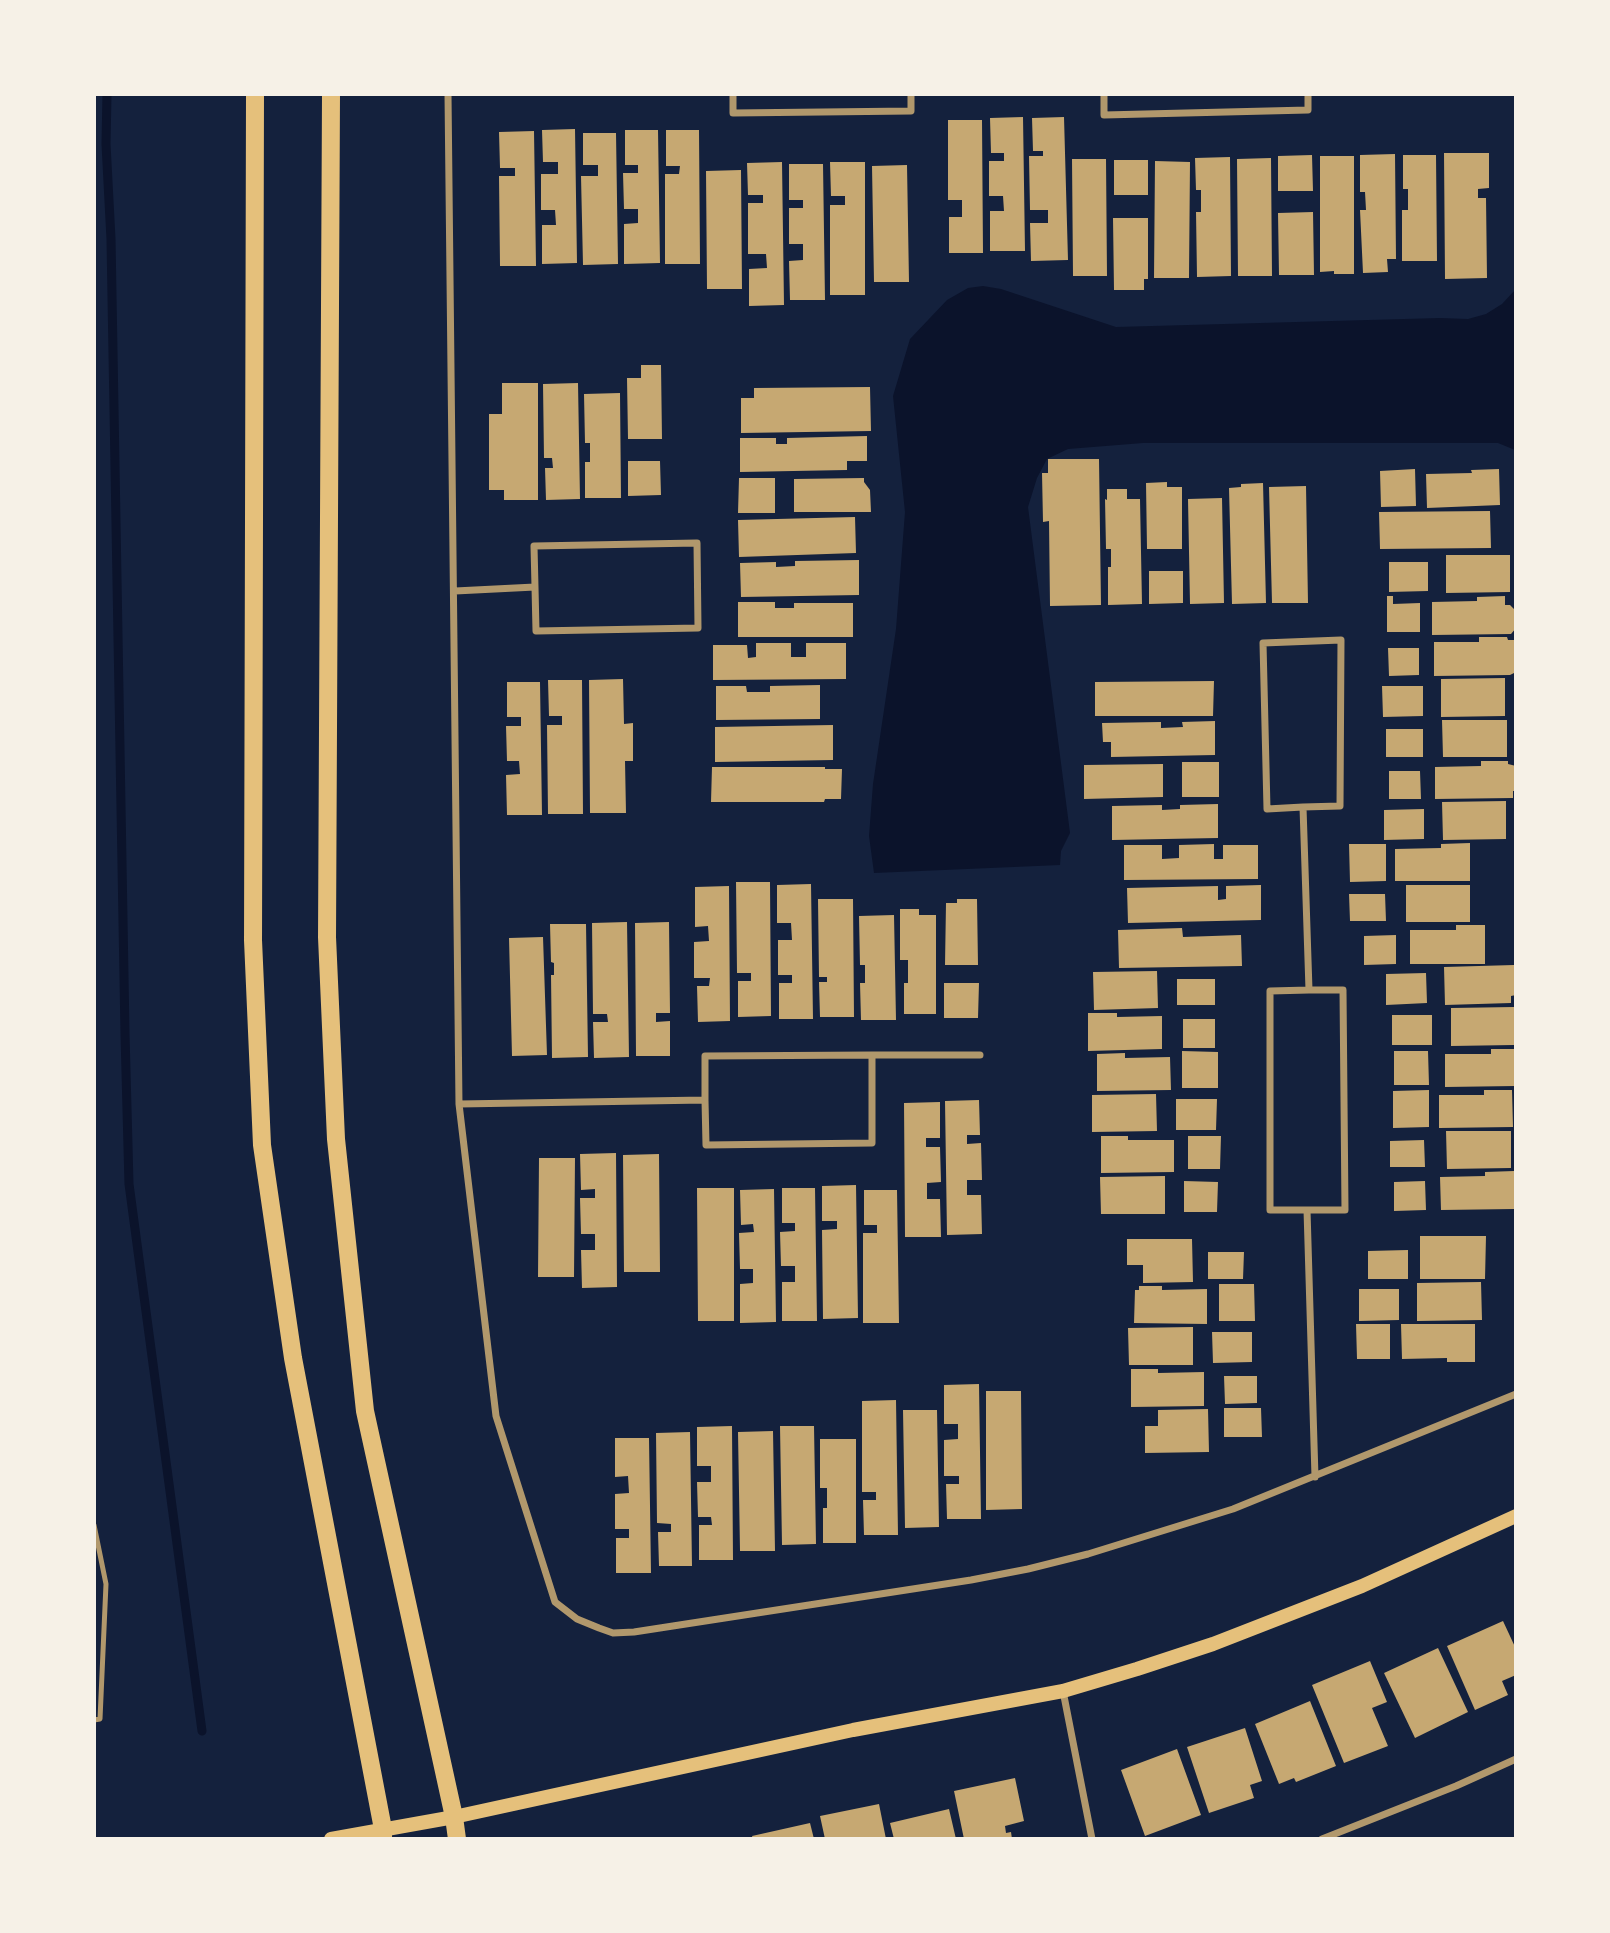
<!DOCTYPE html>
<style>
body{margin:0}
#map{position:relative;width:1610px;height:1933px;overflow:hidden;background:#14213d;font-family:Signika,sans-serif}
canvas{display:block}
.frame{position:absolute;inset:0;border:96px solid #f6f1e7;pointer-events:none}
</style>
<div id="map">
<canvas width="1610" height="1933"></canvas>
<div class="frame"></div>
</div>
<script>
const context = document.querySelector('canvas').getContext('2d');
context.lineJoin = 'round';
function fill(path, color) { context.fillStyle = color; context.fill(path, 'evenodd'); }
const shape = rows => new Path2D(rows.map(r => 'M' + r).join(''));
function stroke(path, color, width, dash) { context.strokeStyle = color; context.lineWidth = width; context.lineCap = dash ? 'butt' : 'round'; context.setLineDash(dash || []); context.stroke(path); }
const water = shape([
 [983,286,1001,289,1116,327,1440,318,1468,319,1486,314,1502,304,1515,290,1515,450,1498,443,1143,443,1068,449,1047,459,1037,478,1028,507,1070,833,1061,851,1060,865,874,873,869,836,873,784,896,629,905,512,893,396,910,339,947,300,968,288]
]);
const stream = shape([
 [107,94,106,144,111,239,125,1034,129,1184,202,1731]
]);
const building = shape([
 [1023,117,1025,251,990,251,990,211,1004,211,1003,196,989,196,989,161,1004,161,1004,153,991,153,990,118],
 [1064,117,1068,260,1031,261,1030,223,1048,223,1048,210,1030,210,1029,156,1043,156,1043,151,1033,151,1032,118],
 [948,120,982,120,983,253,949,253,949,217,962,217,962,200,948,200],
 [575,129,577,263,542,264,542,225,556,225,555,210,541,210,541,174,558,174,558,162,543,162,542,130],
 [625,130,658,130,660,263,624,264,624,224,638,223,638,209,624,209,623,173,638,173,638,165,625,165],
 [666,130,699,130,700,264,665,264,665,174,679,174,680,166,666,166],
 [534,131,536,266,500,266,499,176,515,176,515,168,500,168,499,132],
 [583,133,616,133,618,264,583,265,581,176,598,176,598,165,583,165],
 [1444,153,1489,153,1489,188,1478,189,1478,198,1486,198,1487,278,1445,279],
 [1395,154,1396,259,1387,259,1388,272,1363,273,1360,210,1366,210,1365,192,1360,192,1360,155],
 [1312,155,1313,191,1278,191,1278,156],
 [1403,155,1436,155,1437,261,1402,261,1402,210,1408,210,1408,189,1403,189],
 [1320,156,1354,156,1354,274,1334,274,1334,271,1320,272],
 [1230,157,1231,276,1197,277,1196,212,1201,212,1201,190,1196,190,1195,158],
 [1271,158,1272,276,1238,276,1237,159],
 [1072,159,1106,159,1107,276,1073,276],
 [1114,160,1148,160,1148,195,1114,195],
 [1155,161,1190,162,1189,278,1154,278],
 [782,162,784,305,749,306,749,269,767,268,766,254,748,254,748,203,763,203,763,195,748,195,747,163],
 [830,162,865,162,865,295,830,295,830,205,845,205,845,196,831,196],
 [789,164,823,164,825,300,790,300,789,261,803,260,803,244,789,244,789,208,803,208,803,200,789,200],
 [907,165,909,282,874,282,872,166],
 [741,170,742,289,707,289,706,171],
 [1313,212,1314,275,1279,275,1278,213],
 [1113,218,1148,218,1148,279,1144,279,1144,290,1114,290],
 [641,365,661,365,662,439,628,439,627,378,641,378],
 [502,383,538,383,538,500,504,500,504,490,489,490,489,414,502,414],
 [578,383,580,499,546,500,545,468,553,468,552,458,544,458,543,384],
 [870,387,871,431,741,433,741,398,754,398,754,388],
 [620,393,621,498,585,498,585,462,590,462,590,443,585,443,584,394],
 [867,436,867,461,847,461,847,470,740,472,740,438,776,438,776,444,787,444,787,438],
 [1048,459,1099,459,1101,605,1050,606,1049,521,1043,522,1042,473,1048,473],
 [628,461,660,461,661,495,628,496],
 [1415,469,1416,506,1381,507,1380,471],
 [1499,469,1500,505,1427,508,1426,474,1472,473,1471,470],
 [739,478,775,478,775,513,738,513],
 [864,478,864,482,870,490,871,512,794,512,794,479],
 [1167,482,1167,487,1182,487,1182,549,1147,549,1146,483],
 [1263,483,1266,603,1232,604,1229,488,1241,487,1241,484],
 [1306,486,1308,603,1272,603,1269,487],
 [1107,489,1127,489,1127,499,1140,499,1142,604,1108,605,1108,567,1111,567,1111,549,1106,549,1105,499,1107,500],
 [1222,498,1224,603,1190,604,1188,499],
 [1490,511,1491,548,1380,549,1379,512],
 [855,517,856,553,739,557,738,520],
 [1446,555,1510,555,1510,592,1446,593],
 [859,560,859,595,741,597,740,563,776,562,776,567,795,566,795,561],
 [1389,562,1428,562,1428,591,1389,592],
 [1149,571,1183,571,1183,603,1149,604],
 [1387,596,1393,596,1393,604,1420,603,1420,632,1387,632],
 [1505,596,1505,605,1510,605,1515,610,1516,628,1511,634,1432,635,1432,602,1477,601,1477,597],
 [738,602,775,602,775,608,794,608,794,603,853,603,853,637,738,637],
 [1479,637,1507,637,1508,640,1516,640,1516,672,1510,675,1434,676,1434,642,1479,642],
 [756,643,791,643,791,657,806,657,806,643,846,643,846,679,713,680,713,645,747,645,748,658,756,657],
 [1388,648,1419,648,1419,675,1389,676],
 [1505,678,1505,716,1441,717,1441,679],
 [623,679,624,724,633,723,633,761,625,761,626,813,590,813,589,680],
 [548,680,582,680,583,814,548,814,547,725,562,725,562,716,549,716],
 [1214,681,1213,716,1095,716,1095,682],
 [507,682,540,682,542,815,507,815,506,775,520,774,519,761,507,761,506,726,521,726,521,717,507,717],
 [820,685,820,719,716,720,716,686,746,686,747,692,770,692,770,686],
 [1382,686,1423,686,1423,716,1383,717],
 [1442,720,1507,720,1507,757,1443,757],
 [1215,721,1215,755,1111,757,1111,742,1103,742,1102,723,1161,722,1161,728,1183,727,1182,722],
 [833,725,833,760,715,762,715,727],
 [1386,729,1423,729,1423,757,1386,757],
 [1481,761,1508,761,1508,764,1516,766,1516,791,1513,791,1513,798,1435,799,1435,767,1481,766],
 [1182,762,1219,762,1219,797,1182,797],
 [1163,764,1163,797,1084,799,1084,765],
 [712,767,825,767,825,769,842,769,841,799,825,799,824,802,711,802],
 [1389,771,1420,771,1421,799,1389,799],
 [1506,801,1506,839,1443,840,1442,802],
 [1218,804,1218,838,1112,840,1112,806,1162,805,1162,810,1180,809,1180,805],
 [1424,809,1424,839,1384,840,1384,810],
 [1470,843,1470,881,1395,881,1395,849,1441,848,1441,844],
 [1214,844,1214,859,1223,859,1223,845,1258,845,1258,879,1124,880,1124,845,1162,845,1162,859,1179,858,1179,845],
 [1349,844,1386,844,1386,881,1350,882],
 [736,882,770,882,771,1016,738,1017,738,981,751,981,751,973,737,973],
 [811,884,813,1019,779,1019,779,983,792,983,792,975,778,975,778,940,792,940,791,923,777,923,777,885],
 [1261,885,1261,920,1128,923,1127,888,1218,886,1218,900,1226,899,1226,886],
 [1406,885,1470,885,1470,922,1406,922],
 [729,886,730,1021,698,1022,697,986,709,986,710,978,694,978,694,942,709,941,708,926,695,927,695,887],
 [1349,894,1385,894,1386,921,1350,921],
 [818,899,853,899,854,1017,820,1017,819,982,827,982,827,977,819,977],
 [957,899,977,899,978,965,945,965,946,903,957,903],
 [900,909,919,909,919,915,936,915,936,1014,904,1014,904,983,908,983,908,960,900,960],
 [894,915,896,1020,861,1020,860,983,865,983,865,965,860,965,859,916],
 [627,922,629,1057,594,1058,593,1022,608,1022,607,1014,593,1014,592,923],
 [669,922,670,1013,656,1013,656,1022,670,1021,670,1056,636,1056,635,923],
 [550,924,586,924,588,1057,552,1058,551,975,554,975,554,963,551,962],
 [1456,925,1485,925,1485,964,1410,964,1410,930,1456,930],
 [1182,928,1183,937,1241,935,1242,966,1119,968,1118,930],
 [1396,935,1396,964,1364,965,1364,936],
 [543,937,547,1055,512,1056,509,938],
 [1514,965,1516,968,1516,995,1511,996,1511,1003,1445,1005,1444,967],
 [1157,971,1158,1008,1094,1010,1093,972],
 [1426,973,1427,1003,1386,1005,1386,974],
 [1177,979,1215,979,1215,1005,1177,1005],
 [944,983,979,983,978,1018,944,1018],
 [1514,1007,1514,1045,1451,1046,1451,1008],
 [1088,1013,1117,1013,1117,1017,1162,1016,1162,1049,1088,1051],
 [1392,1015,1432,1015,1432,1045,1392,1045],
 [1183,1019,1215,1019,1215,1048,1183,1048],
 [1491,1049,1516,1049,1516,1086,1445,1087,1445,1054,1491,1054],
 [1182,1051,1218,1052,1218,1088,1182,1088],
 [1394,1051,1428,1051,1429,1085,1394,1085],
 [1125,1053,1125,1058,1170,1057,1171,1090,1097,1091,1097,1054],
 [1429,1090,1429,1127,1393,1128,1393,1091],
 [1484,1090,1512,1090,1513,1127,1439,1128,1439,1095,1484,1095],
 [1156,1094,1157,1131,1092,1132,1092,1095],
 [1176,1099,1217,1099,1216,1130,1176,1130],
 [979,1100,980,1135,967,1135,967,1144,981,1143,982,1180,967,1180,967,1195,981,1195,982,1234,947,1235,945,1101],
 [940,1102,940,1138,926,1138,926,1147,940,1147,941,1182,927,1183,927,1199,940,1199,941,1237,905,1237,904,1103],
 [1446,1131,1511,1131,1511,1168,1447,1169],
 [1101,1136,1128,1136,1128,1140,1174,1140,1174,1172,1101,1173],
 [1188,1136,1221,1136,1220,1169,1188,1169],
 [1424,1140,1425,1167,1390,1167,1390,1141],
 [616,1153,617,1287,582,1288,581,1250,595,1250,595,1234,581,1234,580,1198,595,1198,595,1189,581,1190,580,1154],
 [659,1154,660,1272,624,1272,623,1155],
 [539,1158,575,1158,574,1277,538,1277],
 [1514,1171,1514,1209,1441,1210,1440,1177,1485,1176,1485,1172],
 [1165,1176,1165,1214,1101,1214,1100,1177],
 [1184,1181,1218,1182,1217,1212,1184,1212],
 [1425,1181,1426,1210,1394,1211,1394,1182],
 [856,1185,858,1318,823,1319,822,1230,837,1229,837,1221,822,1221,822,1186],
 [697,1188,734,1188,734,1321,698,1321],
 [782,1188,815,1188,817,1321,782,1321,782,1282,795,1282,795,1266,781,1266,780,1232,795,1231,795,1223,782,1223],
 [774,1189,776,1322,740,1323,740,1284,753,1283,753,1269,740,1269,739,1233,754,1232,753,1224,741,1225,740,1190],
 [864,1190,897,1190,899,1323,863,1323,863,1233,877,1233,877,1225,864,1225],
 [1420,1236,1486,1236,1485,1279,1420,1279],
 [1127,1239,1192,1239,1193,1282,1143,1283,1143,1265,1127,1265],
 [1408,1250,1408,1279,1368,1279,1368,1251],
 [1208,1252,1244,1252,1243,1279,1208,1279],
 [1481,1282,1482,1320,1417,1321,1417,1283],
 [1219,1284,1254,1284,1255,1321,1219,1321],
 [1139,1286,1162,1286,1162,1290,1207,1289,1207,1324,1134,1323,1135,1290,1139,1290],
 [1359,1289,1399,1289,1399,1320,1359,1321],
 [1356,1324,1390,1324,1390,1359,1357,1359],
 [1401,1324,1475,1324,1475,1362,1447,1362,1447,1358,1402,1359],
 [1193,1327,1193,1365,1129,1365,1128,1328],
 [1212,1332,1252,1332,1252,1362,1213,1363],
 [1131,1369,1158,1369,1158,1373,1204,1372,1204,1406,1131,1407],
 [1224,1376,1257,1376,1257,1403,1225,1404],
 [979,1384,981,1519,947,1519,946,1484,959,1484,959,1476,944,1476,944,1440,958,1439,958,1424,944,1424,944,1385],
 [986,1391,1021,1391,1022,1509,986,1510],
 [896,1400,898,1535,864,1535,863,1500,876,1500,876,1492,862,1492,862,1401],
 [1224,1408,1261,1408,1262,1437,1224,1437],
 [1208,1409,1209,1452,1145,1453,1145,1426,1158,1426,1158,1410],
 [903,1410,937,1410,939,1527,905,1528],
 [732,1426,733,1560,699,1560,699,1525,712,1525,711,1517,698,1517,697,1482,711,1482,711,1466,697,1466,697,1427],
 [780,1426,814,1426,816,1544,782,1545],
 [773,1431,775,1551,740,1551,738,1432],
 [690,1432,692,1566,659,1566,658,1532,671,1532,671,1524,657,1523,656,1433],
 [615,1438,649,1438,651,1573,616,1573,616,1538,629,1538,629,1529,615,1529,615,1494,629,1493,628,1476,615,1477],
 [820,1439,856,1439,856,1543,823,1543,823,1508,827,1508,827,1488,820,1488],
 [1503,1621,1516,1649,1516,1675,1502,1681,1508,1695,1475,1710,1447,1646],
 [1438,1648,1468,1712,1415,1738,1384,1673],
 [1370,1661,1387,1702,1372,1708,1388,1746,1344,1763,1312,1685],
 [1310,1701,1336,1766,1296,1782,1294,1778,1279,1784,1255,1724],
 [1245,1728,1262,1781,1250,1785,1254,1798,1209,1813,1187,1747],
 [1177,1749,1201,1815,1145,1836,1121,1770],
 [1015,1778,1024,1821,1005,1826,1006,1833,1011,1832,1012,1839,964,1839,954,1791],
 [879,1804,886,1839,825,1839,820,1816],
 [949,1809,956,1839,894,1839,890,1823],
 [810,1823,814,1839,753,1839,752,1836]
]);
const service = shape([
 [94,1525,106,1584,100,1719,94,1720]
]);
const minor = shape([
 [448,94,459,1104,496,1416,555,1602,577,1619,599,1628,613,1633,634,1632,971,1580,1028,1569,1088,1554,1233,1509,1516,1394],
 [733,94,733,113,911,111,911,94],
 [1104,94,1104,115,1308,110,1308,94],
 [455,591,535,587,536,631,698,628,697,543,534,546,535,587],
 [1303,807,1340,806,1341,640,1263,643,1267,809,1303,807,1309,990,1343,990,1345,1210,1307,1210,1315,1477],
 [872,1055,980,1055],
 [459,1104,705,1100,706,1145,872,1143,872,1055,705,1056,705,1100],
 [1307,1210,1270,1210,1270,991,1309,990],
 [1063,1691,1092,1839],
 [1322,1839,1456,1786,1516,1759]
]);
const secondary = shape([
 [331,1839,454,1817,853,1730,1063,1691,1137,1669,1213,1644,1362,1586,1516,1516]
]);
const primary = shape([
 [255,94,253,940,262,1145,293,1358,383,1829,383,1839],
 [331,94,327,937,336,1139,365,1411,454,1817,457,1839]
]);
fill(water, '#0b132b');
stroke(stream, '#0b132b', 9);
fill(building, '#c6a872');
stroke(service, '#b1986c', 5);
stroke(minor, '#b1986c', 7);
stroke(secondary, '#e5c07b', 14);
stroke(primary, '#e5c07b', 18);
</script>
